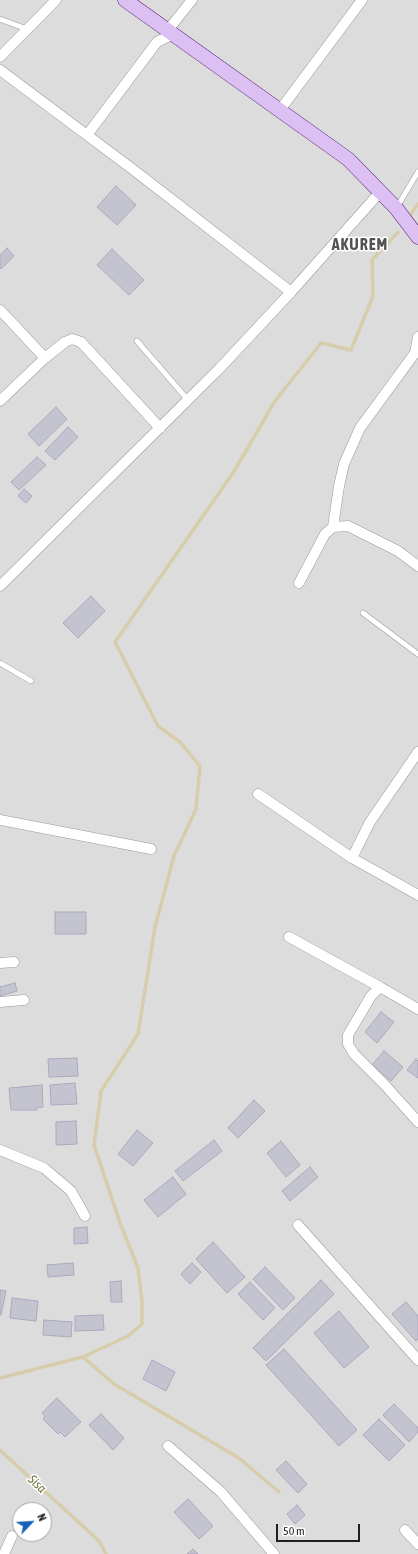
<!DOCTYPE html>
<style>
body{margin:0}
#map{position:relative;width:418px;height:1554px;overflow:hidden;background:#e8e6ee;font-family:"Asap Condensed",sans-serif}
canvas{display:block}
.north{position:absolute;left:12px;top:1502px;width:40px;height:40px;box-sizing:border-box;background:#fff;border:1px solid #a5a5a5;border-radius:50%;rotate:65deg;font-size:11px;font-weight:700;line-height:16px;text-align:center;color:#1f1f1f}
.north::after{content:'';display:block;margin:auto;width:14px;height:18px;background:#1562b8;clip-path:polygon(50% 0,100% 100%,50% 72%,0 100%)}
.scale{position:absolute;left:276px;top:1524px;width:84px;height:18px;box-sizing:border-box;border:2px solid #1f1f1f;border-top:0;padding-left:5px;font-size:12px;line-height:14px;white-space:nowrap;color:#1f1f1f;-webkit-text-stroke:3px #fff;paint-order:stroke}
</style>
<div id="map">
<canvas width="418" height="1554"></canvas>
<div class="north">N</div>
<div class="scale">50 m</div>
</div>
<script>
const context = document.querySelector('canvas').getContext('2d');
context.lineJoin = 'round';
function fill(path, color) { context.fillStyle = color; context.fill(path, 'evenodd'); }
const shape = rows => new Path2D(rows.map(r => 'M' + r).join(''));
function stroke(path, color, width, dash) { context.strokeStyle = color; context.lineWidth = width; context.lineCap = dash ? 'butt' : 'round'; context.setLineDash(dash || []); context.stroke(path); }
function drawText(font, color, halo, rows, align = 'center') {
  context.font = font + ' "Asap Condensed",sans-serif'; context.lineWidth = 3; context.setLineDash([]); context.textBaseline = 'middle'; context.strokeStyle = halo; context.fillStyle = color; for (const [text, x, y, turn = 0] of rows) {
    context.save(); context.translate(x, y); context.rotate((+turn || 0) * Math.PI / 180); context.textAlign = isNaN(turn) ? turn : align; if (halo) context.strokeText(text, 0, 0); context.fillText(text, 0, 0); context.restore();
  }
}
const residential = shape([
 [0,0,418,0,418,1554,0,1554],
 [20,1510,44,1510,44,1534,20,1534]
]);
const stream = shape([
 [411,214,418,204],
 [83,1357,114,1384,239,1458,279,1492],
 [0,1378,83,1357,128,1336,142,1324,142,1302,138,1268,120,1223,94,1145,101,1091,138,1034,155,927,174,856,196,809,200,766,180,742,158,726,115,642,233,473,275,401,321,343,351,350,373,296,372,260,398,232],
 [0,1450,99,1541,106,1554]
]);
const building = shape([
 [116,186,136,205,117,225,97,207,116,186],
 [7,248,14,256,1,269,0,267,0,255,7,248],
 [112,249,144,280,129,295,97,265,112,249],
 [56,407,67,419,39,446,28,434,56,407],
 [68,427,78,437,55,460,45,451,68,427],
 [37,457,46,465,19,490,11,482,37,457],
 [24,489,32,496,26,503,18,496,24,489],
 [91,596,105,611,78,638,63,623,91,596],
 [55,912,86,912,86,934,55,934,55,912],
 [15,983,17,991,0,996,0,987,15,983],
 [381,1012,394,1022,377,1043,365,1032,381,1012],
 [384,1051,403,1067,391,1081,372,1065,384,1051],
 [77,1058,78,1076,49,1077,48,1059,77,1058],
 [416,1059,418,1061,418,1078,407,1070,416,1059],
 [75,1083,77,1104,51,1105,50,1085,75,1083],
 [42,1085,43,1107,36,1108,37,1110,11,1110,9,1088,42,1085],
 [254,1100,265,1111,238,1138,228,1128,254,1100],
 [76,1121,77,1144,56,1145,56,1122,76,1121],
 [137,1130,153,1143,133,1166,118,1154,137,1130],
 [214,1140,222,1151,183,1181,175,1171,214,1140],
 [281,1141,300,1165,286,1177,267,1153,281,1141],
 [310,1167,318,1177,290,1201,282,1191,310,1167],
 [173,1177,186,1194,158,1217,144,1200,173,1177],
 [87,1227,88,1243,74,1244,74,1228,87,1227],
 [213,1242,245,1277,227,1293,196,1259,213,1242],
 [73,1263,74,1275,48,1277,47,1265,73,1263],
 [192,1263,201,1272,190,1284,181,1274,192,1263],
 [265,1267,295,1298,283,1310,253,1279,265,1267],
 [321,1280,334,1294,266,1361,253,1348,321,1280],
 [121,1281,122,1302,111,1302,110,1282,121,1281],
 [250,1282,275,1308,263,1320,238,1294,250,1282],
 [0,1290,6,1291,1,1315,0,1315,0,1290],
 [12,1298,38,1301,36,1321,10,1318,12,1298],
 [406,1302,418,1316,418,1339,416,1341,392,1314,406,1302],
 [339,1311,369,1347,344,1368,314,1333,339,1311],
 [103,1315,104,1330,75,1331,75,1316,103,1315],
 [44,1320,72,1322,71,1337,43,1335,44,1320],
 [284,1349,357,1430,339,1446,266,1365,284,1349],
 [152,1360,175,1372,166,1391,143,1379,152,1360],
 [57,1398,81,1422,65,1437,60,1432,58,1434,43,1419,45,1416,42,1413,57,1398],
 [394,1404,418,1428,418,1432,409,1442,383,1415,394,1404],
 [101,1414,124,1438,113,1450,89,1425,101,1414],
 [379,1419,405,1445,389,1461,363,1435,379,1419],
 [286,1461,307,1484,298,1493,276,1470,286,1461],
 [188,1499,213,1526,199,1539,174,1512,188,1499],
 [297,1505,305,1515,295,1524,287,1514,297,1505],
 [193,1549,198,1554,187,1554,193,1549]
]);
const lane = shape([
 [0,19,27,29],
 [397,207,418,172],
 [137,341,188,400],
 [363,613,418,654],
 [0,663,31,681]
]);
const street = shape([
 [168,30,192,0],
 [0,57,56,0],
 [0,70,135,171,291,292],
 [280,110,362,0],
 [87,135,157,42,173,34],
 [0,310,45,358],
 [0,401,45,358,65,342,72,339,81,342,160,428],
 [333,527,339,486,344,464,360,428,415,353,418,337],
 [299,583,325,534,333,527,348,526,398,551,418,566],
 [0,586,219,369,291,292,381,191],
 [258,794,352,858,418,895],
 [0,820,151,849],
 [352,858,370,822,418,752],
 [289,937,380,987],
 [0,963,14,962],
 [0,1002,24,1000],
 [418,1009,380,987,371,996,348,1035,348,1044,354,1054,384,1084,418,1122],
 [0,1150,44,1168,71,1191,85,1216],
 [298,1225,418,1360],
 [168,1446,221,1492,274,1554],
 [405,1530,418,1544],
 [4,1554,12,1536]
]);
const secondary = shape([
 [125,0,348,159,396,208,418,237]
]);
const waterNames = [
 ["Sisa",37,1484,43]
];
const districtNames = [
 ["AKUREM",360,245]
];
fill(residential, '#dcdcdd');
stroke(stream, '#d7cdab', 3.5);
fill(building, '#c4c4d0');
stroke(building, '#aaaabf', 1);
stroke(lane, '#999', 6);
stroke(street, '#999', 11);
stroke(secondary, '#4a116b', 15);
stroke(lane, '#fff', 5);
stroke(street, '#fff', 10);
stroke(secondary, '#ddc0f3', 14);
drawText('italic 13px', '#767841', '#fff', waterNames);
context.letterSpacing = '1px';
drawText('bold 16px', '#525252', '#fff', districtNames);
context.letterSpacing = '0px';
</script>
